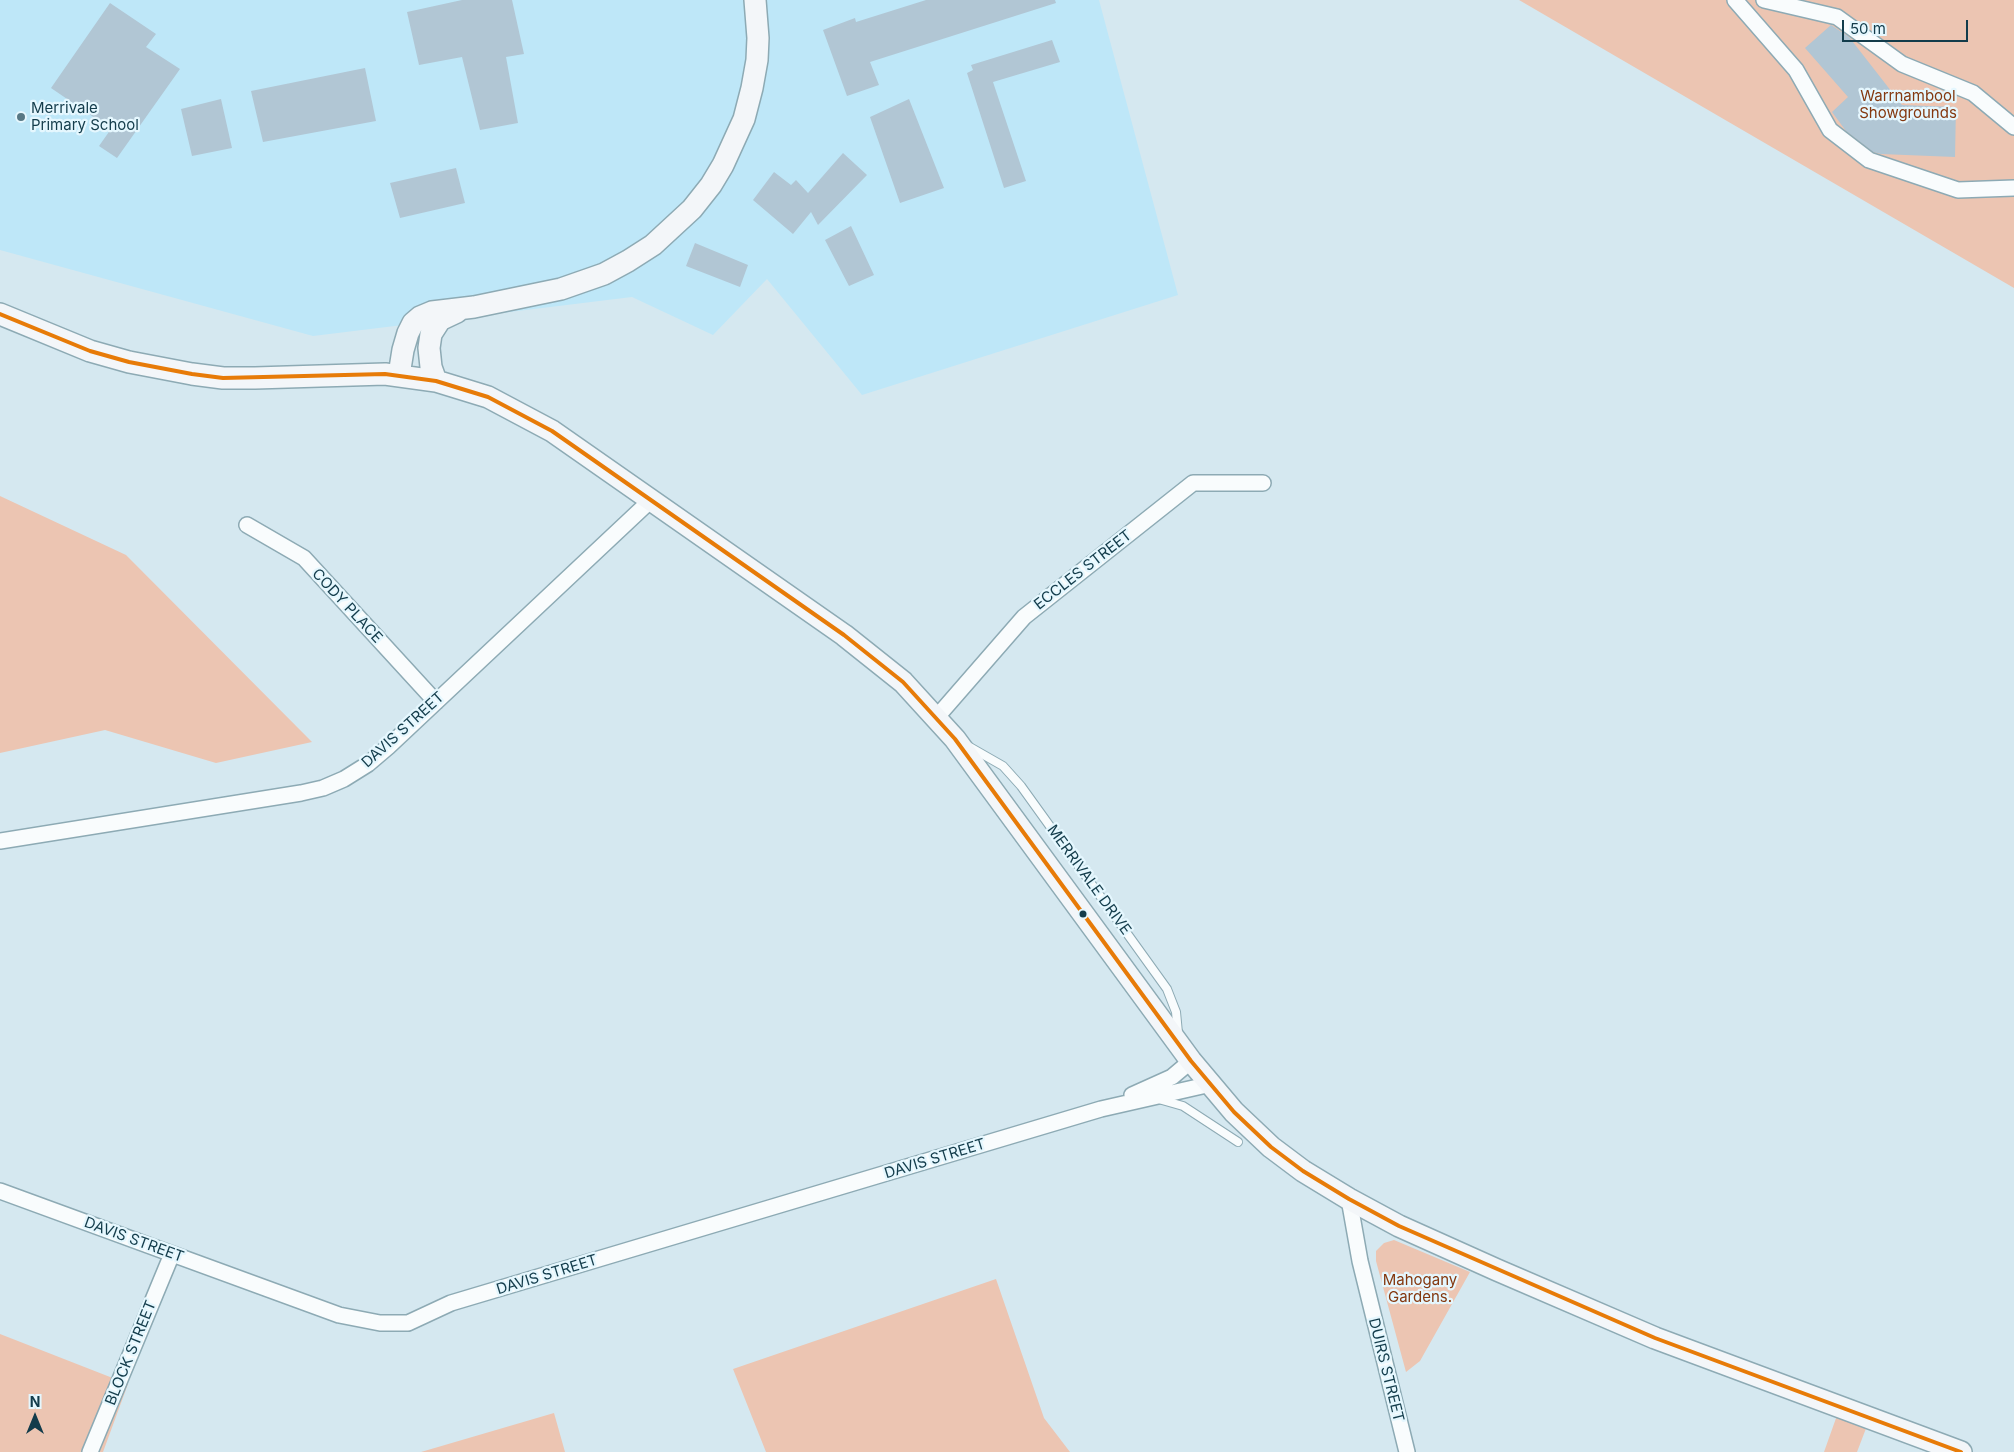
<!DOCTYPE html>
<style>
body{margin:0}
#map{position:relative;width:2014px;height:1452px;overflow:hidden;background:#d5e8f0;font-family:Inter,sans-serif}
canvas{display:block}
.north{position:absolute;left:10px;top:1392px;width:50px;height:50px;-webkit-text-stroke:4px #e5f7fe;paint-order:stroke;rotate:0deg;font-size:14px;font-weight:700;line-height:20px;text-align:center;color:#133c4b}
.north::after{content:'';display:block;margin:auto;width:18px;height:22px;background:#133c4b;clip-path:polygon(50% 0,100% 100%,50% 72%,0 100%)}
.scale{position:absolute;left:1842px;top:20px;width:126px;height:22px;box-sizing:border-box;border:2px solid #133c4b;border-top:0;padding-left:6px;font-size:15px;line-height:18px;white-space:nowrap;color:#133c4b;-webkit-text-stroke:4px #e5f7fe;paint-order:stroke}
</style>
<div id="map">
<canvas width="2014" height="1452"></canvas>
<div class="north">N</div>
<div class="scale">50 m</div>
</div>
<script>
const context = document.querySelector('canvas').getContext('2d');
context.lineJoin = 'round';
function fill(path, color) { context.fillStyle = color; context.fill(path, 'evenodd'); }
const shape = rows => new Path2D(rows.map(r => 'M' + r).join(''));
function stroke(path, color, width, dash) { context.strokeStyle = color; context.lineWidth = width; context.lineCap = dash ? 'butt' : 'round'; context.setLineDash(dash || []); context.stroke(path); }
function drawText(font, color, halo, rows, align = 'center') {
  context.font = font + ' Inter,sans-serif'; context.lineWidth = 4.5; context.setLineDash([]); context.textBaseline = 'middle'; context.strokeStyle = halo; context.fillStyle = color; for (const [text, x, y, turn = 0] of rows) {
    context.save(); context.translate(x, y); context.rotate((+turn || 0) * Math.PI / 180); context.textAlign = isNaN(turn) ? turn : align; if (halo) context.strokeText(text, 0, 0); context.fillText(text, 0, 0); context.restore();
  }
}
const built = shape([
 [0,0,1099,0,1178,295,862,395,767,279,713,335,632,297,313,336,0,250]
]);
const green = shape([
 [1519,0,2014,0,2014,288],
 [0,496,126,555,312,742,216,763,105,730,0,753],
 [1394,1240,1470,1272,1420,1361,1406,1372,1376,1261,1376,1251,1384,1243],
 [996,1279,1044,1418,1070,1452,766,1452,733,1369],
 [0,1334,128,1384,103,1452,0,1452],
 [1840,1407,1870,1418,1857,1452,1824,1452],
 [554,1413,565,1452,421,1452]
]);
const building = shape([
 [462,0,512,0,524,54,506,57,518,123,480,130,462,57,419,65,407,12],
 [926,0,1055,0,1056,3,870,62,879,85,847,96,823,30,855,18,856,22],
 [110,3,156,34,146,47,180,69,117,158,99,146,111,129,51,88],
 [1831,25,1849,37,1902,105,1956,107,1955,157,1881,154,1873,152,1846,131,1832,112,1848,97,1805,48],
 [1052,40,1060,62,993,82,1026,181,1004,188,967,73,973,70,971,65],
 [365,68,376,121,263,142,251,91],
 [221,99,232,148,192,156,181,109],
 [909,99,944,188,900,203,870,117],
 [843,153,867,175,818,225,811,212,793,234,753,200,774,172,791,185,796,180,808,193],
 [456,168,465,203,400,218,390,183],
 [851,226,874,275,849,286,825,240],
 [695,243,748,265,740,287,686,266]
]);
const lane = shape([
 [968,746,1003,766,1021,786,1167,989,1176,1012,1178,1033],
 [1162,1100,1183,1106,1238,1142]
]);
const street = shape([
 [1735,0,1796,70,1830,130,1869,160,1958,190,2014,188],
 [1764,0,1837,17,1902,64,1973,93,2014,127],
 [247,525,304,558,436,702],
 [936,718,1024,617,1193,483,1263,483],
 [0,841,301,793,323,788,344,779,368,764,388,747,651,500],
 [1132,1095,1172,1077,1191,1061],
 [0,1191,339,1315,380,1323,408,1323,451,1303,1101,1109,1211,1084],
 [1349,1199,1360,1261,1407,1452],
 [90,1452,172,1254]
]);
const secondary = shape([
 [0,314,90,351,129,362,192,374,223,378,255,378,385,374,436,381,488,397,552,431,844,635,903,682,955,739,1191,1061,1234,1112,1271,1147,1303,1171,1349,1199,1399,1226,1497,1270,1655,1338,1961,1452],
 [399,375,403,350,408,333,413,323,420,317,432,312,474,307,561,289,604,274,628,261,653,245,692,209,711,185,723,165,744,119,752,88,757,60,758,38,755,0],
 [436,381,431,367,429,348,431,334,440,320,457,312]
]);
const bus1 = shape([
 [0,314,90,351,129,362,192,374,223,378,385,374,436,381,488,397,552,431,844,635,903,682,955,739,1191,1061,1234,1112,1271,1147,1303,1171,1349,1199,1399,1226,1655,1338,1961,1452]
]);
const markers = [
 [21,117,5,"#577885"],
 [1083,914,4.5,"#133c4b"]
];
const parkNames = [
 ["Warrnambool",1908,96],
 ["Showgrounds",1908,113],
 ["Mahogany",1420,1280],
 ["Gardens.",1420,1297]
];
const poiNames = [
 ["Merrivale",31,108],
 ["Primary School",31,125]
];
const streetNames = [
 ["ECCLES STREET",1083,570,-38],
 ["CODY PLACE",347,606,47],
 ["DAVIS STREET",403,730,-42],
 ["MERRIVALE DRIVE",1089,880,54],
 ["DAVIS STREET",935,1159,-17],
 ["DAVIS STREET",134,1240,20],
 ["DAVIS STREET",547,1275,-17],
 ["BLOCK STREET",131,1353,-68],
 ["DUIRS STREET",1386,1370,76]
];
fill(built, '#bee7f8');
fill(green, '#ecc5b2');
fill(building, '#b1c6d4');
stroke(lane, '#8daab4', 10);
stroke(street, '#8daab4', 18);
stroke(secondary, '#8daab4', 24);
stroke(lane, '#f9fcfd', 8);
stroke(street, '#f9fcfd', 15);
stroke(secondary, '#f3f6f9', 21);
stroke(bus1, '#e77b08', 4);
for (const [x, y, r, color] of markers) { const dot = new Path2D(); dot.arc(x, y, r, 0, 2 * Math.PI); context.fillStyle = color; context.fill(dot); stroke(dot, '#e5f7fe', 2); }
drawText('15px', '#84380f', '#e5f7fe', parkNames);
drawText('15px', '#133c4b', '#e5f7fe', poiNames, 'left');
drawText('15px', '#133c4b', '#e5f7fe', streetNames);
</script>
